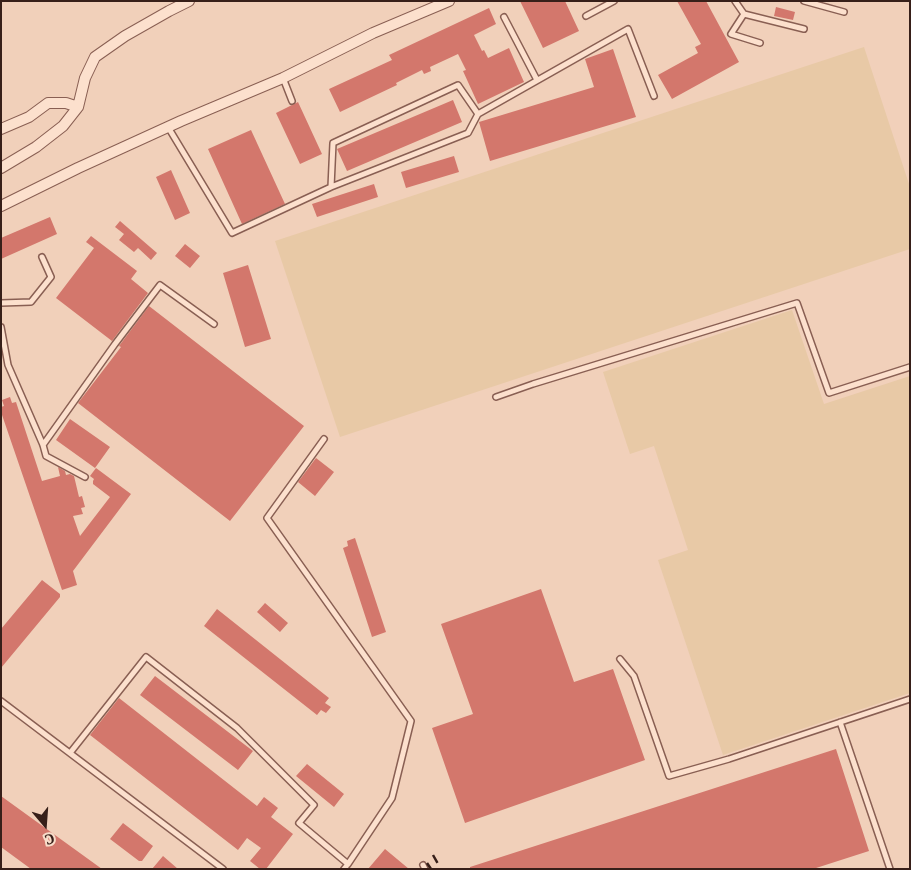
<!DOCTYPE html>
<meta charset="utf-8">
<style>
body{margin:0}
#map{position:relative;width:911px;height:870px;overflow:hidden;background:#f1d0ba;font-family:"PT Serif",serif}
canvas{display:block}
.frame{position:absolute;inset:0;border:2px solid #371f19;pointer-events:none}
.north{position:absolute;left:20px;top:800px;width:50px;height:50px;-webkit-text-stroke:4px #f8ddca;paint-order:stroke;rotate:162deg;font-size:14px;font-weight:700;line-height:20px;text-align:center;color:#371f19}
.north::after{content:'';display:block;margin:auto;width:18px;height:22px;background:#371f19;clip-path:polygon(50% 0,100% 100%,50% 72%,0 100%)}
</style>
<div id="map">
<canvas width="911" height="870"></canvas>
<div class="frame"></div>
<div class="north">С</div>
</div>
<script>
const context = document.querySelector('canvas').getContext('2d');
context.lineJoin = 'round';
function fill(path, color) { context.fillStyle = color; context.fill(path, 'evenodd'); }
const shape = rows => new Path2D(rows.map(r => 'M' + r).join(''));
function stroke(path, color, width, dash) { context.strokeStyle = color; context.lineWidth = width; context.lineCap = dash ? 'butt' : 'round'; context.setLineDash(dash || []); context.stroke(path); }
const farmland = shape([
 [864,47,910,187,910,249,340,437,275,241],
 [792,310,824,404,910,376,910,693,723,755,658,560,688,550,654,446,630,454,603,372]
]);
const building = shape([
 [520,1,565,1,579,31,543,48],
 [677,1,706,1,739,62,672,99,658,75,698,53,695,47,701,44],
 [776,7,795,12,793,20,774,16],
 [489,8,496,24,474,35,482,51,484,50,488,58,509,48,524,82,478,104,463,71,466,70,458,54,430,67,431,71,424,74,422,70,396,83,397,85,340,112,329,89,392,60,389,55],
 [613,49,636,117,490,161,479,122,594,87,585,59],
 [453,100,462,122,347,171,337,149],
 [298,102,322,154,300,164,276,113],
 [251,130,285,204,242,224,208,149],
 [454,156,459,172,406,188,401,172],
 [171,170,190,213,175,220,156,177],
 [374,184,378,197,317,217,312,204],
 [50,217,57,234,1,259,1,238],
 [120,221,157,253,151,260,138,248,134,252,119,240,124,234,115,227],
 [91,236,137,271,131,279,148,293,112,341,56,298,94,248,86,242],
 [185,244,200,256,190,268,175,256],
 [248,265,271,339,245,347,223,273],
 [149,306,304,426,230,521,78,403,121,347,119,346],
 [10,397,12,403,16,402,42,481,60,476,58,467,65,471,66,475,70,474,74,476,79,497,82,496,85,507,81,508,83,514,73,516,80,536,110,497,93,484,93,481,94,479,90,476,96,468,131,494,73,571,77,585,62,590,1,412,1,407,4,406,2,400],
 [70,419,110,447,95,468,56,440],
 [316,458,334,472,315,496,298,482],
 [355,538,386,632,372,637,343,548,348,546,347,541],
 [42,580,60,594,60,597,1,668,1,629],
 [541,589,574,682,613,669,645,760,465,823,432,728,473,714,441,624],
 [265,603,288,623,280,632,257,612],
 [217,609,329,698,325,703,331,707,326,713,321,710,317,715,204,626],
 [155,676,253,751,238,770,140,695],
 [119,698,257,806,264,797,278,808,271,817,293,834,266,869,260,869,250,861,261,848,247,838,238,850,90,735],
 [836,749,869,851,813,869,470,869,470,867],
 [307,764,344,794,334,807,296,776],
 [1,796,102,869,31,869,1,847],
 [123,823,153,846,142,861,139,861,110,839],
 [385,849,409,869,368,869],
 [163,856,178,869,152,869]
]);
const service = shape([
 [735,1,744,14,804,29],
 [804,1,844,12],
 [744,14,731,34,760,43],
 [586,16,614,1],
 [504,17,537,80],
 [283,78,292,101],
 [168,127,232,233,331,187,468,133,478,114,628,29,654,96],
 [331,187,333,143,458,85,478,114],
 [1,303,31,302,51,277,42,257],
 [1,327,8,365,43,445,46,456,85,477],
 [496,397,533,384,797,303,829,393,910,367],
 [324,439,267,518,411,721,392,798,348,864],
 [43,445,115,344,160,285,214,324],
 [620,659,634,676,669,776,729,759,910,699],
 [1,701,223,869],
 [840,722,890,869],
 [70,753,146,657,237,728,314,805,299,823,348,864,344,869],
 [423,865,425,869]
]);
const minor = shape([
 [1,129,29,117,48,103,66,103,78,107],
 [1,168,36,147,63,126,78,107,85,78,95,57,125,36,169,11,189,1],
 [1,206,78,168,181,121,283,78,373,33,449,1]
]);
const rail = shape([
 [433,855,441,869],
 [427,863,431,869]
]);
fill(farmland, '#e8c9a6');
fill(building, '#d3776c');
stroke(service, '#895f53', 8);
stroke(minor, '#895f53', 12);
stroke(service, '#fce0cd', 5);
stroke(minor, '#fce0cd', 10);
stroke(rail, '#371f19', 2.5, [9, 9]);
</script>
